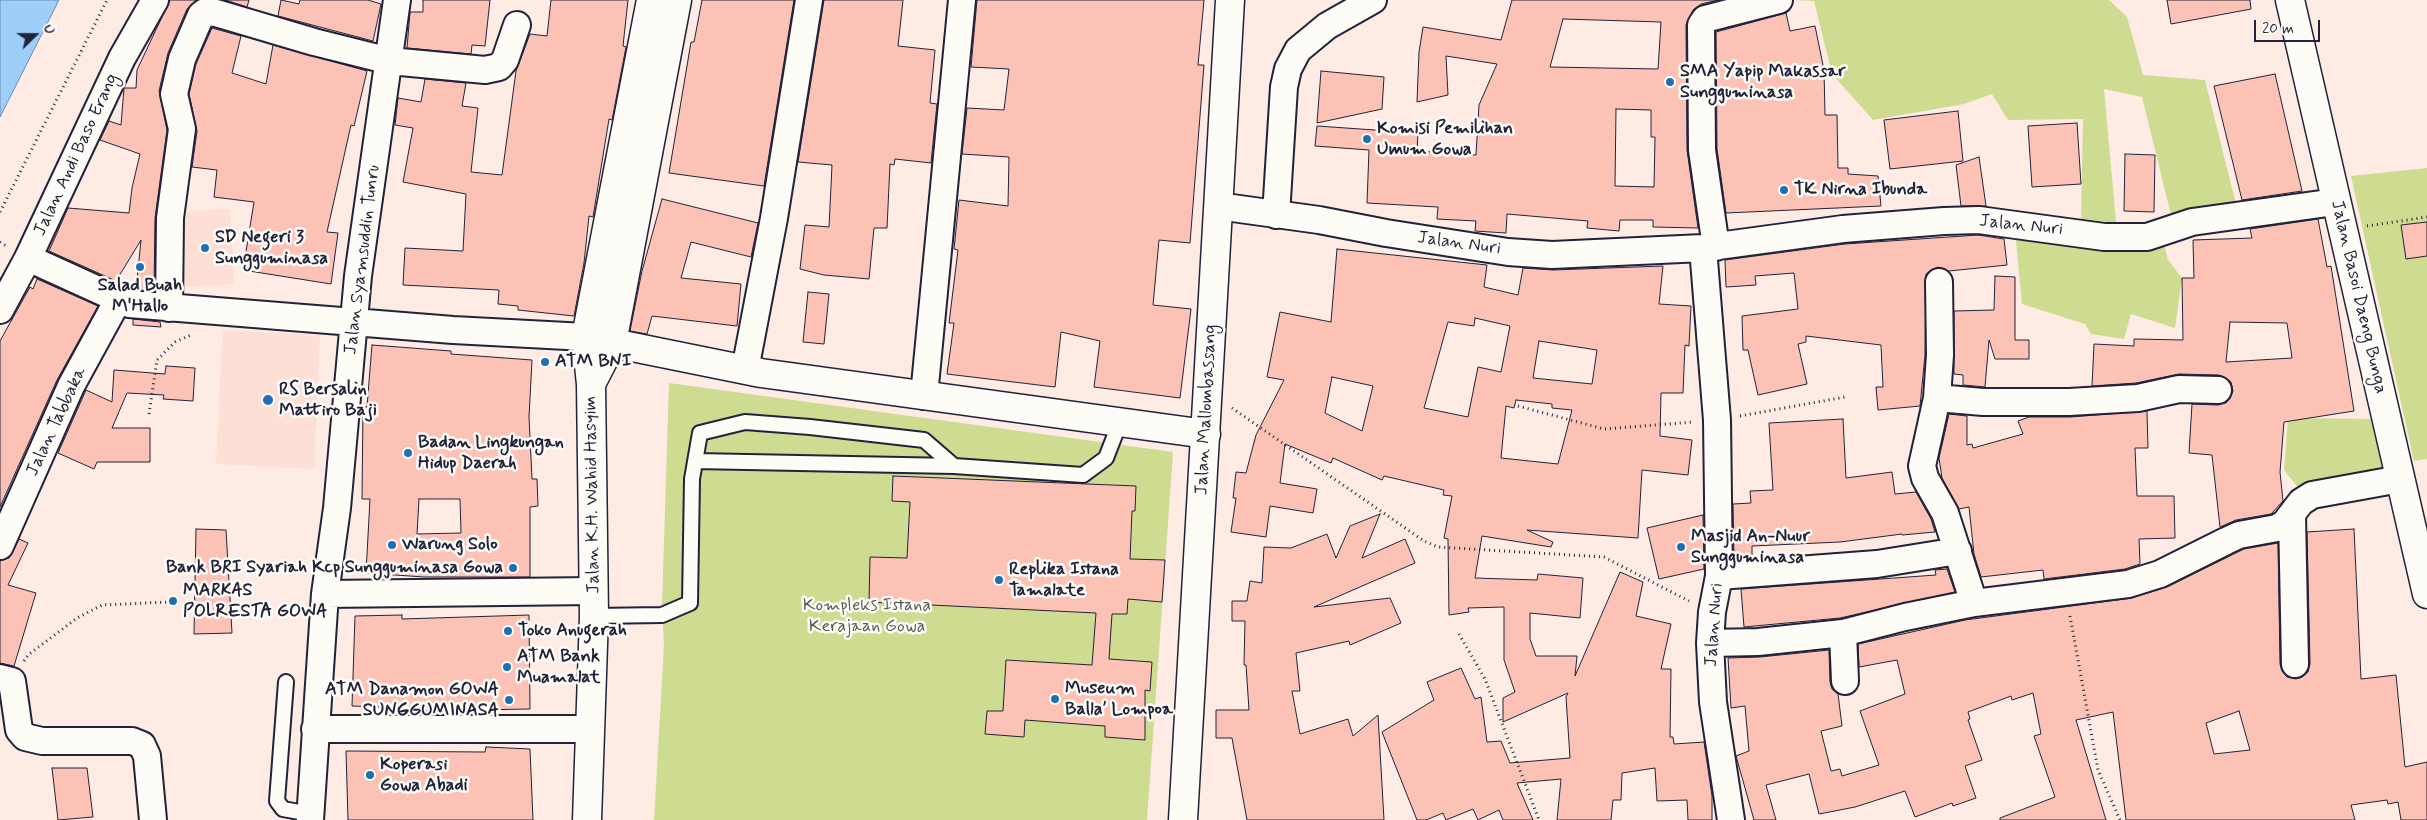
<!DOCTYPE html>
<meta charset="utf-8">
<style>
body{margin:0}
#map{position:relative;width:2427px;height:820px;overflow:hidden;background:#fdebe4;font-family:Mynerve,sans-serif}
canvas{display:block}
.north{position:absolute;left:10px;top:10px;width:50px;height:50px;-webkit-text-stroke:4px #fdfcf7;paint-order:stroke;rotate:68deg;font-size:14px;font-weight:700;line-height:20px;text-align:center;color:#22223b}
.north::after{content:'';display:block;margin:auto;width:18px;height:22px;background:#22223b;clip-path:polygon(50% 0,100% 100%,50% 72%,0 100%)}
.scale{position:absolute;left:2254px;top:20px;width:66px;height:22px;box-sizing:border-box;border:2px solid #22223b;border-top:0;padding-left:6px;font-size:15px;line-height:18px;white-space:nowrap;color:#22223b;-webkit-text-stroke:4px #fdfcf7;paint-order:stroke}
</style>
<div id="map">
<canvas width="2427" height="820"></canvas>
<div class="north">U</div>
<div class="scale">20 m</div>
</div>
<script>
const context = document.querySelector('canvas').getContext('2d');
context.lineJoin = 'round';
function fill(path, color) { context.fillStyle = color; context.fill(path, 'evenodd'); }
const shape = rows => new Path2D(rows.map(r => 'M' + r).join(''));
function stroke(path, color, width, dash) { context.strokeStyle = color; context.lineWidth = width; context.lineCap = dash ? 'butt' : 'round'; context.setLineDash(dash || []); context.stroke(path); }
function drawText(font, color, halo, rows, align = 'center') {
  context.font = font + ' Mynerve,sans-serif'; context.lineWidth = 5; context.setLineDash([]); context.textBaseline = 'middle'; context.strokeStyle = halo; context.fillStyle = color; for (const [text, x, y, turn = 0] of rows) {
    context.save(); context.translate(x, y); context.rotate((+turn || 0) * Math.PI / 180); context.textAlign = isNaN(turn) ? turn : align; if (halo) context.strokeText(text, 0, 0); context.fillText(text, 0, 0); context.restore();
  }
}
const built = shape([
 [230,209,234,284,180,287,176,212],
 [223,330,320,335,314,469,216,464]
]);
const green = shape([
 [1793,0,2109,0,2127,17,2143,75,2205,80,2237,208,2171,215,2142,97,2104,89,2116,222,2081,223,2083,119,2008,120,1992,94,1964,104,1873,120,1832,74,1814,1],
 [2427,168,2427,459,2414,461,2351,176],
 [2015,230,2163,241,2168,260,2182,278,2175,328,2131,314,2124,339,2091,334,2085,324,2022,304],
 [669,383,1173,452,1147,820,654,820,664,645,662,607],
 [2288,418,2377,419,2394,475,2303,494,2284,470]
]);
const water = shape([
 [0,0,59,0,0,117,0,0]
]);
const building = shape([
 [170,0,196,0,187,9,168,53,159,91,167,130,155,218,154,291,136,290,141,240,116,281,49,251,68,208,129,213,132,188,140,154,100,140,109,121,121,125,124,88,136,88,137,70,170,0],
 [225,0,249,0,247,7,225,0],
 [281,0,299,4,300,0,368,0,381,4,373,41,278,16,281,0],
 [423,0,490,0,485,46,472,45,471,54,407,48,410,12,423,12,423,0],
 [551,0,628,0,623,46,626,47,612,120,609,119,593,217,589,216,584,263,574,316,518,310,518,306,498,304,499,290,403,285,405,248,463,251,466,194,403,182,413,128,395,125,398,98,421,102,425,79,466,83,462,106,478,108,471,172,502,175,516,71,530,34,547,36,551,0],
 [702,0,794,0,764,186,669,173,691,42,694,42,702,0],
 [824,0,903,0,898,46,935,50,930,103,937,104,931,163,895,159,894,165,890,164,887,228,874,228,869,279,824,275,800,269,805,225,829,227,832,165,798,162,824,0],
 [977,0,1204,0,1198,65,1204,65,1190,243,1159,240,1153,305,1191,309,1180,398,1094,387,1100,341,1061,332,1055,387,947,374,954,323,949,323,958,250,954,249,959,200,1008,206,1009,157,962,154,967,108,1004,110,1009,69,971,67,977,0],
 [1512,0,1719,0,1701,4,1693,10,1686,25,1687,150,1698,228,1653,227,1653,220,1620,220,1619,231,1587,228,1588,221,1507,214,1506,233,1475,231,1476,221,1437,219,1438,207,1367,203,1369,150,1315,146,1317,126,1418,133,1417,151,1476,155,1479,105,1497,64,1446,56,1448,95,1417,102,1419,52,1423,27,1501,40,1512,0],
 [1563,19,1661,22,1658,69,1550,67,1563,19],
 [1616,109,1651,110,1651,137,1655,137,1654,187,1615,186,1616,109],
 [2167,0,2250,0,2251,9,2171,24,2167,0],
 [1786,13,1790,31,1815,26,1824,70,1825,115,1837,115,1838,168,1848,168,1848,174,1878,176,1881,206,1726,213,1717,149,1716,32,1786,13],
 [212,28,241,36,232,73,266,84,273,45,367,71,354,126,351,125,327,232,338,233,331,284,243,270,254,202,214,197,217,170,192,167,197,131,189,94,196,64,212,28],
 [1321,71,1384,77,1382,109,1317,123,1321,71],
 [2275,74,2302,191,2242,200,2214,86,2275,74],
 [1958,111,1963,161,1890,169,1884,120,1958,111],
 [2077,123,2081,184,2032,187,2028,126,2077,123],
 [2125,154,2155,155,2154,212,2124,211,2125,154],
 [1979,157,1986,206,1961,206,1956,165,1979,157],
 [662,199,758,223,751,257,691,242,681,278,741,284,737,326,652,316,647,334,630,331,642,271,662,199],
 [2318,219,2327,267,2331,266,2354,411,2284,422,2280,472,2283,501,2271,514,2236,520,2220,527,2212,455,2189,453,2192,404,2218,405,2226,403,2230,398,2233,391,2231,382,2226,378,2219,375,2179,374,2136,383,2092,386,2094,344,2134,346,2134,339,2183,340,2182,278,2194,278,2193,240,2252,238,2250,229,2318,219],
 [2230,322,2287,323,2292,358,2226,362,2230,322],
 [2427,222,2427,256,2406,259,2401,225,2427,222],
 [1978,235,2004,239,2007,265,1949,271,1938,267,1926,274,1925,355,1920,406,1878,410,1876,387,1883,387,1881,345,1806,336,1806,342,1798,344,1807,384,1758,395,1748,350,1743,350,1742,316,1798,309,1794,273,1755,276,1756,285,1726,287,1725,260,1845,244,1978,235],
 [1337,249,1487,265,1484,287,1518,295,1523,268,1553,270,1663,266,1659,304,1691,306,1689,346,1685,345,1683,393,1661,393,1660,436,1692,440,1688,475,1642,470,1638,538,1527,530,1553,542,1551,547,1482,536,1475,578,1537,580,1538,574,1583,578,1580,618,1530,613,1530,639,1536,656,1577,656,1575,676,1620,572,1643,582,1636,616,1671,624,1661,669,1671,669,1670,737,1673,737,1674,744,1704,742,1712,796,1712,820,1688,820,1687,800,1657,801,1655,768,1622,773,1621,800,1613,800,1611,820,1557,820,1561,779,1517,783,1533,820,1503,820,1499,810,1478,820,1473,809,1446,820,1443,813,1426,820,1417,820,1382,732,1434,700,1427,682,1461,668,1475,699,1481,697,1487,742,1501,741,1510,763,1570,758,1566,697,1568,693,1503,722,1503,698,1515,692,1504,660,1504,607,1468,608,1469,612,1449,615,1448,539,1444,538,1452,496,1443,495,1444,490,1384,476,1382,480,1333,458,1331,463,1285,444,1280,483,1317,489,1313,513,1270,506,1266,537,1231,532,1236,498,1233,498,1236,472,1246,473,1256,435,1284,380,1267,377,1280,312,1331,322,1337,249],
 [1475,318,1510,326,1501,372,1478,367,1468,417,1424,408,1448,322,1474,326,1475,318],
 [1539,341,1597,350,1592,384,1533,378,1539,341],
 [1332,377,1373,386,1362,431,1325,413,1332,377],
 [1516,400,1552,404,1552,408,1572,410,1558,464,1501,458,1506,406,1514,408,1516,400],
 [1995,276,2015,277,2015,340,2029,340,2029,359,1995,359,1989,340,1985,387,1963,385,1963,375,1954,374,1954,311,1994,310,1995,276],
 [37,279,98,306,57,380,0,507,0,341,30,287,33,289,37,279],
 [808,292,829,294,824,344,803,342,808,292],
 [133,319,160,322,161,327,133,325,133,319],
 [372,345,451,351,451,354,532,360,529,417,532,479,537,479,538,506,530,507,530,577,424,577,366,573,370,499,362,499,363,407,367,407,372,345],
 [419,499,460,499,461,533,417,534,419,499],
 [166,366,195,368,193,401,163,399,164,395,127,393,112,428,150,428,150,462,97,462,94,469,58,453,86,390,112,402,114,370,165,374,166,366],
 [2147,411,2148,448,2135,448,2137,496,2174,496,2175,538,2139,539,2140,564,2125,569,2044,579,2043,570,1981,577,1974,554,1969,507,1959,509,1942,478,1939,458,1949,414,1967,416,1967,445,1972,444,1973,448,2023,434,2018,421,2029,417,2070,417,2147,411],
 [1843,419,1846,478,1892,472,1895,494,1916,492,1931,519,1935,532,1902,535,1902,534,1840,542,1752,546,1752,557,1734,560,1733,504,1751,503,1750,491,1773,490,1769,423,1843,419],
 [893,476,1136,486,1135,511,1132,511,1130,559,1165,560,1162,602,1128,599,1127,614,1112,614,1109,659,1152,662,1150,691,1145,690,1145,740,1105,737,1105,726,1025,720,1024,737,985,734,987,711,1003,711,1006,660,1092,665,1096,613,869,602,870,557,907,558,910,502,892,501,893,476],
 [1380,514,1362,558,1405,539,1415,563,1314,607,1390,598,1401,623,1350,645,1349,641,1296,653,1300,691,1292,691,1300,734,1348,719,1353,736,1378,715,1384,820,1247,820,1232,738,1216,738,1216,710,1249,710,1246,665,1244,665,1245,621,1232,621,1232,601,1247,601,1250,581,1262,583,1264,547,1291,548,1327,534,1336,558,1350,526,1380,514],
 [1703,515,1704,569,1659,579,1647,528,1703,515],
 [196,529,226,530,232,633,194,634,196,529],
 [2354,529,2361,679,2396,675,2405,767,2427,762,2427,820,2401,820,2398,802,2388,804,2387,800,2351,805,2355,820,2126,820,2113,712,2076,720,2106,820,2000,820,2000,818,2055,797,2034,736,2041,734,2033,693,2012,700,2011,696,1968,712,1970,719,1968,720,1982,760,1965,766,1976,798,1953,806,1952,803,1915,817,1905,791,1855,807,1819,814,1809,774,1766,785,1776,820,1754,820,1736,756,1749,751,1745,706,1731,708,1728,658,1760,657,1829,650,1830,682,1832,689,1838,694,1842,726,1821,731,1831,771,1840,769,1842,776,1879,765,1860,711,1905,694,1897,660,1859,667,1858,644,1965,620,2132,598,2167,587,2244,549,2278,543,2280,664,2282,671,2287,677,2296,679,2302,677,2308,672,2310,664,2307,532,2354,529],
 [2239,711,2250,750,2214,754,2206,723,2239,711],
 [19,539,28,543,8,585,36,593,14,666,0,663,0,561,9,558,19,539],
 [1947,569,1955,592,1840,618,1744,627,1741,589,1936,575,1935,570,1947,569],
 [402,615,402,619,529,615,530,709,412,711,413,708,352,706,355,616,402,615],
 [486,747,530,749,533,820,348,820,346,751,485,752,486,747],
 [52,768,87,768,93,817,58,820,52,768]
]);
const path = shape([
 [0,212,107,0],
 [2367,226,2427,217],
 [0,242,8,247],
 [1518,406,1604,429,1694,422],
 [1232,408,1424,541,1438,547,1604,557,1689,601],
 [149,414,157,360,175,342,193,334],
 [1740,416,1845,397],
 [2070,616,2098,770,2120,820],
 [1459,634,1485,679,1539,820],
 [24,661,28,655,77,618,102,605,169,602]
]);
const lane = shape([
 [695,461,954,466],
 [594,616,662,615,690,603,692,479,700,433,745,422,810,427,924,440,954,466,1083,475,1106,458,1120,422],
 [286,682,277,801,283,809,310,814]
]);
const street = shape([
 [1218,206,1319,220,1386,233,1508,252,1552,255,1703,248,1843,229,1944,221,1979,220,2104,237,2147,237,2192,222,2335,202],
 [1276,215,1284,87,1288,69,1298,50,1327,26,1373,0],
 [1716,247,1702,150,1701,25,1705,19,1779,0],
 [1703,248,1717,420,1719,576,1712,612,1710,643,1713,702,1731,820],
 [28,258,129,304,453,330,586,337],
 [1939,282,1940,355,1937,398,1922,466,1925,478,1945,513,1974,603],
 [169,308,170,218,182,129,174,94,182,59,201,15,205,12,216,13,314,42,390,61,485,70,499,67,505,60,517,25],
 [0,310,28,258,122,58,155,0],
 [745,370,774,218,809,0],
 [924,396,962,0],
 [1937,398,1983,402,2069,402,2138,398,2179,389,2218,390],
 [2292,515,2295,664],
 [0,546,71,386,118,300],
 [1719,576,1877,564,1958,551],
 [325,594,594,591],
 [1843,633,1845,681],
 [1710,643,1758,642,1843,633,1905,617,1974,603,2128,584,2160,574,2226,541,2239,535,2277,528,2285,523,2301,502,2312,495,2400,479],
 [0,678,12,681,19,730,25,737,42,741,132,741,142,745,147,756,153,820],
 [315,729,590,729],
 [310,820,325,594,337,508,358,276,397,0]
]);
const secondary = shape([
 [2290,0,2427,594],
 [588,338,761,373,1206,434]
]);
const highway = shape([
 [591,384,612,343,677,0],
 [587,820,594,616,591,384,586,337,651,0],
 [1183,820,1230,0]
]);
const markers = [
 [1670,82,5,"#1f6fb2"],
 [1367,139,5,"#1f6fb2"],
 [1784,190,5,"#1f6fb2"],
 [205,248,5,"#1f6fb2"],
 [140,267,5,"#1f6fb2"],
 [545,362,5,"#1f6fb2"],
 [268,400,6,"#1f6fb2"],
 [408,453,5,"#1f6fb2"],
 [392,545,5,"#1f6fb2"],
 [1681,547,5,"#1f6fb2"],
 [513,568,5,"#1f6fb2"],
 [999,580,5,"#1f6fb2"],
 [173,601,5,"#1f6fb2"],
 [508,631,5,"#1f6fb2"],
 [507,667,5,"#1f6fb2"],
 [1055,699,5,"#1f6fb2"],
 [509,700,5,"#1f6fb2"],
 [370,775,5,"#1f6fb2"]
];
const poiNames = [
 ["SMA Yapip Makassar",1680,72],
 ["Sungguminasa",1680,93],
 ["Komisi Pemilihan",1377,129],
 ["Umum Gowa",1377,150],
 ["TK Nirna Ibunda",1794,190],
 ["SD Negeri 3",215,238],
 ["Sungguminasa",215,259],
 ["Salad Buah",140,286,"center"],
 ["M'Hallo",140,307,"center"],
 ["ATM BNI",555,362],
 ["RS Bersalin",279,390],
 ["Mattiro Baji",279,411],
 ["Badan Lingkungan",418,443],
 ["Hidup Daerah",418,464],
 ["Masjid An-Nuur",1691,537],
 ["Sungguminasa",1691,558],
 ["Warung Solo",402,545],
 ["Bank BRI Syariah Kcp Sungguminasa Gowa",503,568,"right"],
 ["Replika Istana",1009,570],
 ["Tamalate",1009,591],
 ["MARKAS",183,591],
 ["POLRESTA GOWA",183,612],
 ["Toko Anugerah",518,631],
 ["ATM Bank",517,657],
 ["Muamalat",517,678],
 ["Museum",1065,689],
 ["Ballaʼ Lompoa",1065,710],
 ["ATM Danamon GOWA",499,690,"right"],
 ["SUNGGUMINASA",499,711,"right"],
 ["Koperasi",380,765],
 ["Gowa Abadi",380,786]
];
const streetNames = [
 ["Jalan Andi Baso Erang",77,155,-65],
 ["Jalan Nuri",2021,226,6],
 ["Jalan Nuri",1459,244,8],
 ["Jalan Syamsuddin Tunru",363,260,-83],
 ["Jalan Basoi Daeng Bunga",2358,297,77],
 ["Jalan Mallombassang",1207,410,-87],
 ["Jalan Tabbaka",57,422,-65],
 ["Jalan K.H. Wahid Hasyim",593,495,-91],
 ["Jalan Nuri",1715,625,-86]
];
const parkNames = [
 ["Kompleks Istana",867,606],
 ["Kerajaan Gowa",867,627]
];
fill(built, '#fddfd6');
fill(green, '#cddc90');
fill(water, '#9ecffa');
stroke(water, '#6c8aae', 1);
fill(building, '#fdc2b6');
stroke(building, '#22223b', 1);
stroke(lane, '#22223b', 18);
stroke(street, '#22223b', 30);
stroke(secondary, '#22223b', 31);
stroke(highway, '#22223b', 31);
stroke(path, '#22223b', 3, [1, 4]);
stroke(lane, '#fdfcf7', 14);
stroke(street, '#fdfcf7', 26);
stroke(secondary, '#fdfcf7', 28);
stroke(highway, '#fdfcf7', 28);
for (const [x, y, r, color] of markers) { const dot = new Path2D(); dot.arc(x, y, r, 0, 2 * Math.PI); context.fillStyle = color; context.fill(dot); stroke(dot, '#fdfcf7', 2); }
drawText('bold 18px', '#22223b', '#fdfcf7', poiNames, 'left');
drawText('18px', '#22223b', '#fdfcf7', streetNames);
drawText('18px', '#555a54', '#fdfcf7', parkNames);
</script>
